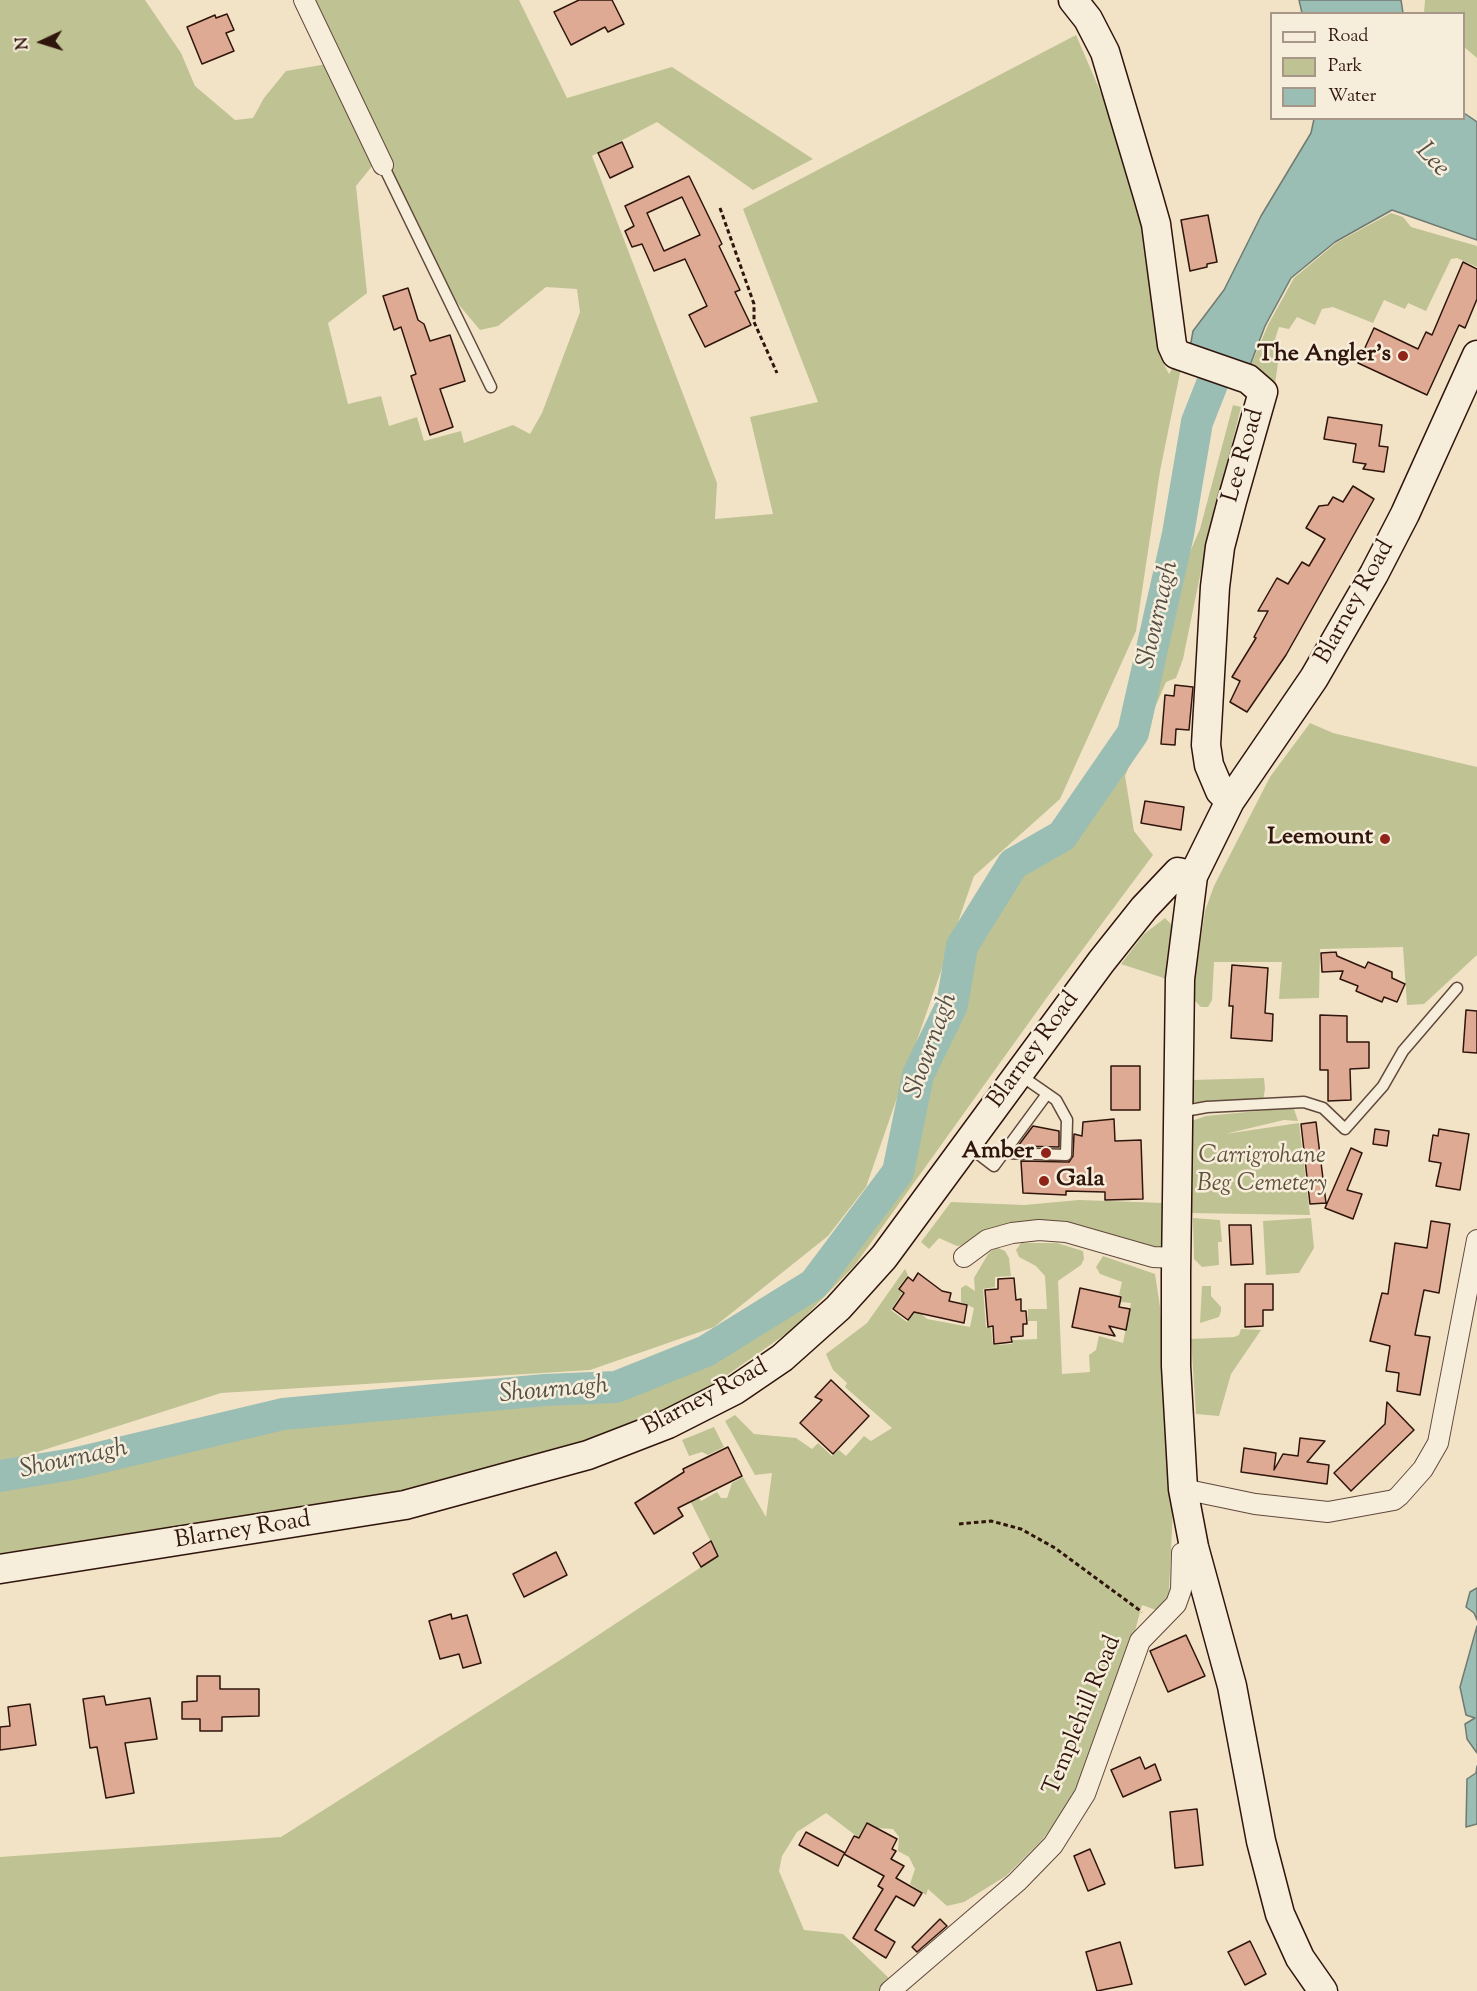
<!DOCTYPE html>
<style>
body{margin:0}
#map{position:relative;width:1477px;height:1991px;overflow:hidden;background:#f2e3c7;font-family:"Sorts Mill Goudy",serif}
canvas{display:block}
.legend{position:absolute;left:1270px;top:12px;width:195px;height:108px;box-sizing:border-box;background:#f7eddb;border:2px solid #a79788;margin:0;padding:8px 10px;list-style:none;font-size:18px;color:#2f150c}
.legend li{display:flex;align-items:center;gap:12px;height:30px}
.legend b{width:30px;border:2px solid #a79788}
.north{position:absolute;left:12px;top:12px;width:60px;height:60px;-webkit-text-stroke:4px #f7eddb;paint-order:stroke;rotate:266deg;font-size:16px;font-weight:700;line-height:24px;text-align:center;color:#2f150c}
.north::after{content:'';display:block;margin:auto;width:21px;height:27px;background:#2f150c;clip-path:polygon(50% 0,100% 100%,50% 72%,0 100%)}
</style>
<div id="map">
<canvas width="1477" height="1991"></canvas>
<ul class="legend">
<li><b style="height:8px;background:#f7eddb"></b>Road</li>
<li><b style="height:16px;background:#bfc292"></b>Park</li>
<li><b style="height:16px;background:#9bbeb4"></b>Water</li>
</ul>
<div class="north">N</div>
</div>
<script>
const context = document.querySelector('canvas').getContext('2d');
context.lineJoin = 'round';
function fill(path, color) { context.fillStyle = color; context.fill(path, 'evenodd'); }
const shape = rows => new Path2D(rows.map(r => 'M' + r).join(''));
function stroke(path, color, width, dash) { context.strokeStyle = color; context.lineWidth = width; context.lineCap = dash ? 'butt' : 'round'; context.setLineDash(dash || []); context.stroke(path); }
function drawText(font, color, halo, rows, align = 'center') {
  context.font = font + ' "Sorts Mill Goudy",serif'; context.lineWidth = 5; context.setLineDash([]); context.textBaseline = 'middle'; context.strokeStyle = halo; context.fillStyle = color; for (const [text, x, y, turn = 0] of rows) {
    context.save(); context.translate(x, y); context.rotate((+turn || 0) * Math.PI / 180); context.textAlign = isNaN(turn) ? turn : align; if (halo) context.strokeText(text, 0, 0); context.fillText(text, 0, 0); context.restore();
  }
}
const green = shape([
 [0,0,145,0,181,53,195,86,235,120,253,118,264,98,286,71,327,64,373,165,356,186,367,293,328,323,348,404,381,396,389,426,417,417,424,441,461,431,464,443,513,425,530,434,542,413,580,312,577,289,546,287,498,326,480,330,439,281,303,0,519,0,567,98,672,67,813,159,753,190,657,122,592,156,717,483,715,519,773,514,750,417,818,402,743,209,1076,35,1128,156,1148,242,1160,357,1169,374,1174,366,1181,368,1160,471,1136,631,1060,799,974,876,866,1187,828,1236,714,1327,590,1370,221,1393,0,1464],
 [1425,0,1477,0,1477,58,1464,47,1464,14,1424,13],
 [1391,213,1403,217,1411,227,1477,246,1477,267,1457,258,1451,259,1426,311,1408,303,1405,309,1384,300,1373,323,1333,307,1322,309,1315,325,1297,317,1289,329,1279,327,1275,339,1281,342,1273,398,1262,371,1251,365,1268,325,1294,278,1336,243],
 [1233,405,1241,407,1202,566,1183,659,1176,678,1166,682,1125,776,1134,831,1153,855,1048,996,855,1265,793,1329,720,1380,647,1422,553,1455,420,1488,148,1537,0,1554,0,1482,76,1468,258,1424,333,1413,608,1393,650,1385,813,1291,900,1177,921,1106,965,993,970,949,1016,868,1063,839,1104,788,1136,734,1183,568,1200,529],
 [1310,723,1333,733,1477,767,1477,955,1424,1004,1407,1005,1403,947,1320,949,1319,998,1279,999,1282,962,1214,962,1212,1000,1208,1007,1201,1007,1192,998,1205,911,1214,886,1270,777],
 [1165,918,1174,927,1170,980,1121,964,1144,934],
 [1264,1078,1265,1089,1263,1100,1199,1104,1191,1100,1193,1080],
 [1289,1108,1294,1109,1298,1121,1284,1120,1225,1134,1299,1123,1310,1215,1189,1213,1191,1121,1206,1116],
 [1079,1200,1164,1203,1165,1240,1159,1249,1078,1229,957,1246,939,1238,929,1249,921,1242,951,1202,1024,1205],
 [1193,1218,1220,1220,1222,1242,1218,1242,1219,1265,1202,1267,1194,1259],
 [1311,1218,1314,1248,1299,1273,1266,1275,1263,1221],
 [1021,1243,1057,1243,1083,1251,1084,1259,1081,1265,1058,1281,1062,1374,1090,1372,1089,1355,1096,1350,1099,1336,1123,1343,1131,1303,1121,1302,1122,1296,1119,1295,1122,1282,1100,1274,1096,1267,1103,1256,1155,1274,1160,1307,1173,1510,1169,1590,1166,1600,1156,1610,1142,1605,1132,1642,1072,1801,1042,1840,1006,1876,964,1902,947,1906,928,1889,926,1895,910,1884,915,1869,909,1857,898,1851,899,1837,893,1829,876,1828,867,1823,859,1838,826,1813,797,1832,782,1856,779,1871,804,1930,843,1934,894,1983,885,1991,0,1991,0,1857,281,1837,565,1657,718,1556,678,1477,684,1473,701,1501,717,1492,721,1498,727,1498,732,1483,743,1477,766,1517,772,1473,755,1475,725,1421,735,1415,754,1434,796,1438,812,1449,818,1443,832,1456,839,1450,846,1456,864,1436,871,1441,892,1428,845,1387,847,1383,833,1370,826,1354,867,1323,905,1269,908,1275,898,1288,902,1293,891,1310,907,1322,917,1310,927,1319,970,1327,974,1308,961,1302,961,1288,966,1285,975,1291,974,1278,988,1254,996,1247,1005,1251,1009,1258,1011,1276,995,1277,995,1287,983,1289,986,1327,991,1328,993,1345,1012,1344,1013,1340,1037,1339,1037,1321,1028,1321,1028,1309,1047,1309,1045,1276,1036,1266,1019,1257,1016,1250],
 [1202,1286,1211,1286,1211,1296,1221,1307,1221,1311,1219,1317,1200,1323],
 [1241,1329,1261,1330,1231,1374,1219,1416,1196,1414,1191,1339,1234,1337,1239,1335],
 [714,1427,724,1447,708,1455,702,1452,689,1456,682,1440]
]);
const water = shape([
 [1299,0,1401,0,1403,13,1302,13,1299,0],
 [1464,113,1477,122,1477,240,1392,210,1335,242,1291,278,1265,326,1249,368,1190,348,1193,331,1224,290,1261,216,1311,133,1314,119,1464,118,1464,113],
 [1477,1588,1477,1620,1474,1613,1466,1607,1470,1592,1477,1588],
 [1477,1626,1477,1753,1467,1739,1465,1724,1475,1718,1466,1715,1460,1687,1477,1626],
 [1477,1766,1477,1824,1466,1827,1467,1779,1476,1773,1477,1766]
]);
const river = shape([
 [0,1476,73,1464,283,1414,545,1390,616,1387,706,1351,814,1284,898,1172,918,1075,952,1005,962,946,1013,864,1062,836,1133,733,1178,534,1197,422,1229,341]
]);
const building = shape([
 [579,0,612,0,624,24,608,32,605,27,571,45,554,12,579,0],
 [227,14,234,30,226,33,234,51,202,64,187,27,215,15,216,18,227,14],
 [622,142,633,167,610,178,598,153,622,142],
 [689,176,722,244,719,246,740,290,735,292,751,325,705,347,689,315,707,306,685,259,654,271,642,244,632,247,625,231,634,226,625,206,689,176],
 [682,197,700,235,664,251,647,213,682,197],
 [1208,215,1217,262,1207,264,1207,267,1190,271,1181,220,1208,215],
 [1463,262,1477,269,1477,299,1465,328,1459,325,1427,395,1358,363,1374,328,1418,349,1426,332,1432,335,1463,262],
 [408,288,418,320,424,324,430,341,450,335,465,381,440,389,453,427,430,435,411,376,416,374,401,327,394,330,383,296,408,288],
 [1328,417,1382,425,1379,446,1388,447,1384,472,1363,469,1366,464,1353,462,1356,444,1324,439,1328,417],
 [1353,486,1374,499,1286,655,1247,712,1230,702,1240,681,1232,677,1256,638,1254,637,1268,611,1258,611,1277,578,1288,584,1302,562,1309,566,1325,539,1306,528,1319,506,1328,505,1333,497,1343,502,1353,486],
 [1175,685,1193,687,1189,730,1176,729,1175,745,1161,744,1165,695,1174,696,1175,685],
 [1145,801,1184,807,1181,830,1141,823,1145,801],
 [1336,952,1337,956,1365,968,1368,962,1392,972,1392,978,1405,984,1397,1002,1384,997,1382,1002,1356,991,1358,986,1340,979,1343,971,1322,972,1321,953,1336,952],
 [1232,965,1268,968,1265,1013,1273,1014,1272,1041,1231,1038,1233,1006,1229,1006,1232,965],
 [1466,1010,1477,1011,1477,1053,1463,1052,1466,1010],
 [1320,1015,1347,1016,1347,1042,1369,1042,1369,1068,1350,1069,1351,1100,1328,1101,1328,1070,1320,1070,1320,1015],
 [1111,1066,1140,1066,1140,1110,1111,1110,1111,1066],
 [1114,1119,1115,1141,1141,1140,1143,1199,1105,1200,1105,1192,1066,1191,1066,1195,1023,1193,1021,1161,1069,1162,1073,1156,1074,1134,1082,1136,1083,1122,1114,1119],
 [1316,1122,1326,1203,1310,1204,1301,1124,1316,1122],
 [1033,1126,1059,1131,1059,1147,1018,1146,1033,1126],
 [1375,1129,1389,1131,1387,1146,1373,1144,1375,1129],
 [1439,1129,1469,1134,1460,1190,1436,1186,1441,1163,1429,1161,1433,1135,1438,1136,1439,1129],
 [1351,1148,1362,1153,1347,1190,1362,1194,1353,1219,1325,1208,1351,1148],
 [1431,1221,1450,1224,1439,1293,1424,1290,1415,1335,1430,1337,1420,1395,1397,1391,1399,1373,1386,1371,1390,1346,1370,1341,1382,1293,1388,1294,1395,1243,1427,1248,1431,1221],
 [1229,1225,1251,1225,1253,1264,1231,1265,1229,1225],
 [918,1273,942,1291,951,1293,949,1301,967,1305,964,1323,914,1312,908,1320,893,1309,904,1293,899,1289,908,1277,913,1281,918,1273],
 [1014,1278,1016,1300,1021,1299,1021,1311,1026,1311,1027,1324,1023,1324,1023,1336,1011,1337,1012,1342,994,1344,993,1326,988,1327,985,1290,998,1289,998,1279,1014,1278],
 [1245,1284,1273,1284,1273,1310,1263,1310,1263,1326,1245,1327,1245,1284],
 [1080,1288,1121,1297,1119,1307,1130,1309,1126,1330,1109,1326,1115,1336,1072,1327,1080,1288],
 [831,1380,869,1416,833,1454,800,1423,822,1400,815,1397,831,1380],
 [1387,1402,1414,1430,1351,1491,1334,1473,1385,1424,1387,1402],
 [1300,1438,1325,1441,1307,1462,1329,1465,1327,1484,1241,1472,1244,1448,1276,1453,1274,1470,1283,1454,1298,1456,1300,1438],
 [728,1447,742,1476,678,1508,683,1516,654,1534,635,1503,684,1472,683,1469,728,1447],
 [711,1541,718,1556,701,1567,693,1553,711,1541],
 [556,1552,567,1575,524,1597,513,1574,556,1552],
 [451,1614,452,1619,467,1615,481,1663,463,1668,459,1654,440,1659,429,1621,451,1614],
 [1186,1635,1205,1676,1168,1692,1150,1651,1186,1635],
 [197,1676,220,1676,220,1689,259,1689,259,1716,222,1717,222,1731,200,1731,200,1719,182,1719,182,1702,197,1701,197,1676],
 [104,1696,106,1705,150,1698,157,1739,125,1743,134,1793,106,1798,97,1747,90,1748,83,1699,104,1696],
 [30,1704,36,1745,0,1750,0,1727,10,1726,8,1707,30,1704],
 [1140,1757,1145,1769,1155,1764,1161,1780,1123,1797,1111,1770,1140,1757],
 [1197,1809,1203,1865,1175,1868,1170,1812,1197,1809],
 [867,1823,897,1839,892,1849,896,1851,891,1859,904,1866,896,1878,922,1893,914,1906,896,1896,875,1930,895,1942,886,1958,853,1938,883,1889,878,1886,884,1876,844,1854,838,1866,799,1845,806,1832,845,1853,854,1836,859,1838,867,1823],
 [1090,1849,1105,1884,1088,1891,1074,1856,1090,1849],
 [940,1919,947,1926,917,1952,912,1947,940,1919],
 [1250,1941,1266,1974,1245,1985,1228,1952,1250,1941],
 [1120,1942,1132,1984,1097,1991,1086,1952,1120,1942]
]);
const path = shape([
 [720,208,754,304,754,322,777,373],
 [959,1524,991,1521,1021,1529,1055,1548,1142,1612]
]);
const lane = shape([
 [383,165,491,387],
 [1179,1112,1207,1107,1304,1102,1323,1108,1345,1129,1383,1086,1403,1051,1457,988],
 [968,1146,994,1166,1047,1094],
 [1004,1153,1066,1155,1067,1120,1056,1100,1020,1075]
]);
const street = shape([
 [304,0,383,165],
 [964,1257,987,1240,1012,1233,1039,1230,1066,1232,1153,1257,1176,1258],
 [1183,1489,1255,1504,1328,1512,1394,1500,1399,1496,1423,1469,1438,1443,1477,1240],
 [890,1991,1017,1882,1053,1845,1085,1794,1140,1641,1176,1604,1181,1590,1182,1553,1194,1547]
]);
const secondary = shape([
 [1073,0,1088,19,1105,52,1148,196,1156,224,1172,345,1176,354,1248,379,1263,392,1232,501,1220,547,1215,587,1206,745,1209,765,1220,791,1230,801],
 [0,1569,405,1505,588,1455,668,1424,735,1390,782,1358,838,1308,884,1257,1101,962,1144,908,1178,872,1193,876],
 [1323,1991,1300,1958,1280,1914,1261,1841,1232,1686,1194,1547,1183,1489,1176,1366,1176,1273,1180,979,1193,876,1230,801,1314,678,1374,574,1405,514,1477,355]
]);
const markers = [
 [1403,356,6,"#8f2418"],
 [1385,839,6,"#8f2418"],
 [1046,1153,6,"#8f2418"],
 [1044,1181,6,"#8f2418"]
];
const poiNames = [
 ["The Angler's",1391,356],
 ["Leemount",1373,839],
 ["Amber",1034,1153],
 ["Gala",1056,1181,"left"]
];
const streetNames = [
 ["Lee Road",1245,456,-74],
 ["Blarney Road",1356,603,-61],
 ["Blarney Road",1035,1051,-54],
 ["Blarney Road",706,1399,-28],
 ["Blarney Road",243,1532,-9],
 ["Templehill Road",1084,1716,-68]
];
const parkNames = [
 ["Carrigrohane",1262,1158],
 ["Beg Cemetery",1262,1186]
];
const waterNames = [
 ["Lee",1431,161,47],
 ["Shournagh",1160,615,-77],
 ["Shournagh",933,1046,-70],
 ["Shournagh",554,1392,-5],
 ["Shournagh",74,1461,-12]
];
fill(green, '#bfc292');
fill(water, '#9bbeb4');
stroke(water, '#707a71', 1.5);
stroke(river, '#9bbeb4', 32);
fill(building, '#dfaa93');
stroke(building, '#2f150c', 1.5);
stroke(lane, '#60483b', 13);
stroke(street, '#60483b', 22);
stroke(secondary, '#2f150c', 31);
stroke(path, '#2f150c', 3, [4.5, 3]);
stroke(lane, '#f7eddb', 10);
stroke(street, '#f7eddb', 20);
stroke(secondary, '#f7eddb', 28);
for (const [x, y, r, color] of markers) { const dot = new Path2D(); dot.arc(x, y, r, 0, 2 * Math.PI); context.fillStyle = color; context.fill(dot); stroke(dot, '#f7eddb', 2); }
drawText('bold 24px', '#2f150c', '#f7eddb', poiNames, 'right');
drawText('24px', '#2f150c', '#f7eddb', streetNames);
drawText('italic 24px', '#61523b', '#f7eddb', parkNames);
drawText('italic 26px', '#555047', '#f7eddb', waterNames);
</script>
